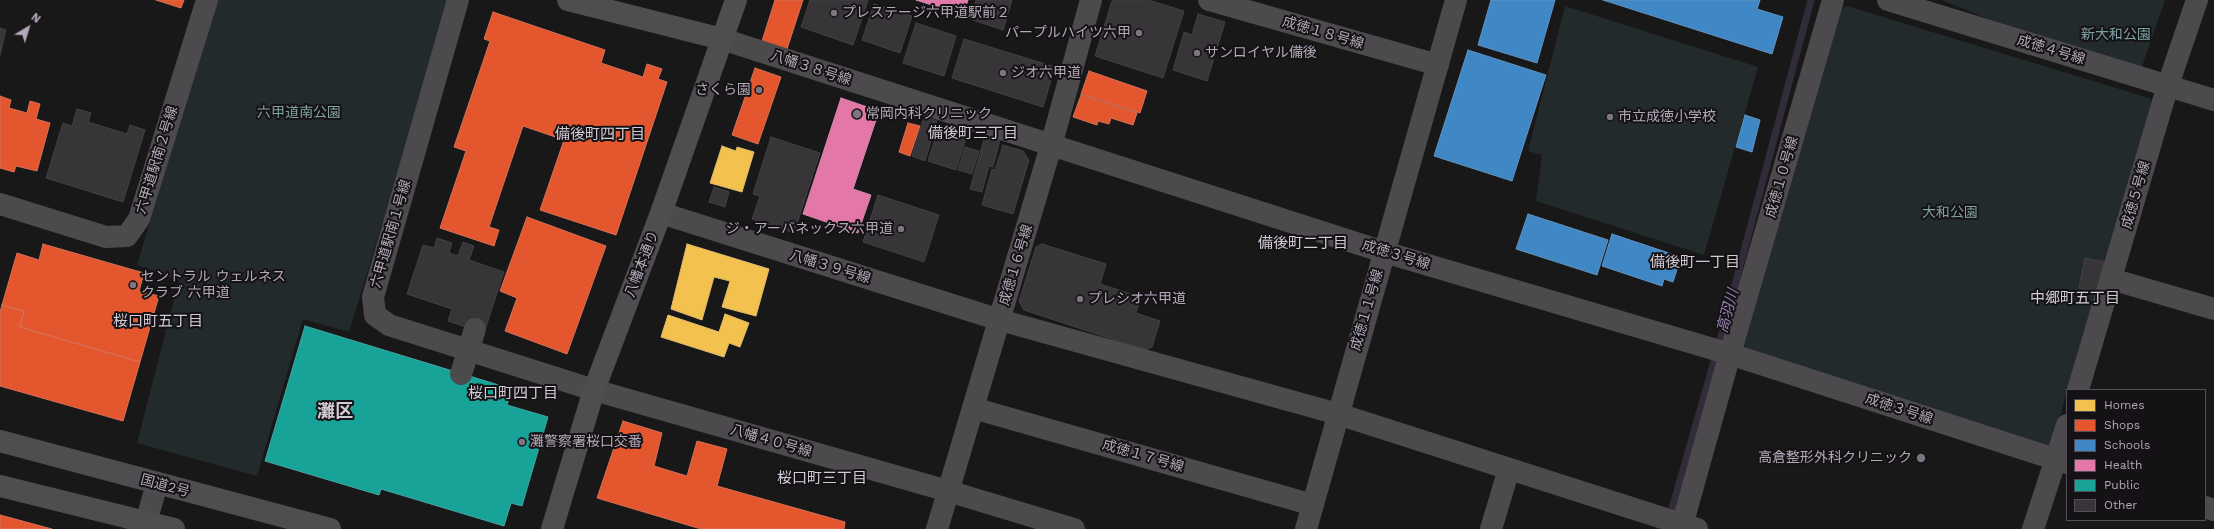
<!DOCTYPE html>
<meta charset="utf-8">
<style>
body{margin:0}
#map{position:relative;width:2214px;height:529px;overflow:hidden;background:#181818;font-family:"Work Sans",sans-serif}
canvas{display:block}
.legend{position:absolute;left:2066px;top:389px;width:140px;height:132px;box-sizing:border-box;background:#141214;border:1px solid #544e56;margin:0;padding:5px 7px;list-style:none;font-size:12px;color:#b4a9b9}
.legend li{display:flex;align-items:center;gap:8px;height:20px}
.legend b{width:20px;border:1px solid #544e56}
.north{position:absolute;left:8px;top:8px;width:40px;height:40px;-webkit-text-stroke:3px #141214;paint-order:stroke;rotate:38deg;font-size:11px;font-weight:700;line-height:16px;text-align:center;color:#b4a9b9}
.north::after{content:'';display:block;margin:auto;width:14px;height:18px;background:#b4a9b9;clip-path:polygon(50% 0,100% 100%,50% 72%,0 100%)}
</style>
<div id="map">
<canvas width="2214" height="529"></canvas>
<ul class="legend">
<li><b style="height:11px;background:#f2c14e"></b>Homes</li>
<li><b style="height:11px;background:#e4572e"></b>Shops</li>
<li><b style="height:11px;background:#3f88c5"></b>Schools</li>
<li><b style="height:11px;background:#e377a8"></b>Health</li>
<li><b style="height:11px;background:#17a398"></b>Public</li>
<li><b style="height:11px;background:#373537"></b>Other</li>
</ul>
<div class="north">N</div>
</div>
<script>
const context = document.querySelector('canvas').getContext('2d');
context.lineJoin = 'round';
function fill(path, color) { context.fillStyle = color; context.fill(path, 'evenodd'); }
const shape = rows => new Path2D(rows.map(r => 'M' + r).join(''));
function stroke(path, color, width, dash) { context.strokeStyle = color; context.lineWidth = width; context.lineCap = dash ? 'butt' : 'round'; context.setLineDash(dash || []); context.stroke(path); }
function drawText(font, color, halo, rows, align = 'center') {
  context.font = font + ' "Work Sans","Noto Sans JP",sans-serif'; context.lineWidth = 4; context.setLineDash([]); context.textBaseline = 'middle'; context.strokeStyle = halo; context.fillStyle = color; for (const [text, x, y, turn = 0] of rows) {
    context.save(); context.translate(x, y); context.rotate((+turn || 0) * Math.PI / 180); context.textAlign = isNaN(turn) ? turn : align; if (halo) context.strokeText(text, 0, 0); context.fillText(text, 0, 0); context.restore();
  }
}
const green = shape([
 [216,0,448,0,450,2,349,332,303,319,257,476,137,443,179,280,137,265],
 [1942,0,2165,0,2137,81],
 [1565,6,1758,67,1704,255,1536,201,1542,155,1528,151],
 [1847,6,2149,98,2153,104,2069,390,2067,390,2053,445,2044,445,1752,357,1744,345,1837,11]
]);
const homes = shape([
 [722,146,736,151,737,147,754,152,742,192,710,183,722,146],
 [687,244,769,269,756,316,722,307,730,281,714,277,702,320,671,309,687,244],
 [725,314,749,323,740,347,729,343,724,357,661,337,668,315,719,332,725,314]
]);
const shops = shape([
 [156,0,184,0,181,8,156,0],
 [775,0,803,0,787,49,762,41,775,0],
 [493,12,605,50,601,63,643,77,647,64,662,69,658,79,667,82,616,235,540,210,564,140,523,126,489,227,499,230,494,246,440,228,466,151,454,147,490,41,484,39,493,12],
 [755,68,781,77,758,144,732,135,755,68],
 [1089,71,1147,91,1140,113,1081,94,1089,71],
 [1081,95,1137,113,1133,125,1111,118,1109,124,1098,121,1097,125,1073,117,1081,95],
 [0,96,11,100,9,108,27,113,30,101,40,104,36,119,50,123,37,171,16,166,14,172,0,168,0,96],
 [908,123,920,126,910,156,899,152,908,123],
 [527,217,606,246,567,354,505,331,517,298,500,291,527,217],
 [43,244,144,273,139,291,159,296,140,362,20,327,24,311,2,305,17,253,39,260,43,244],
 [2,305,24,311,20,327,140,362,123,421,0,386,0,312,2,305],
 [623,421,662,433,654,466,687,476,697,441,727,449,717,486,845,522,844,529,701,529,597,498,623,421],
 [0,515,52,529,0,529,0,515]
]);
const schools = shape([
 [1491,0,1555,0,1537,63,1478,45,1491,0],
 [1603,0,1760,0,1757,9,1783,17,1772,54,1603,0],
 [1468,50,1546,75,1512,181,1434,156,1468,50],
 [1745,115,1760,120,1752,152,1736,147,1745,115],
 [1528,214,1608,240,1597,275,1516,249,1528,214],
 [1612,234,1681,257,1673,282,1664,279,1662,286,1602,266,1612,234]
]);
const health = shape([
 [916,0,968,0,963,15,916,0],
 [841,98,879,111,853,189,871,195,858,233,803,214,841,98]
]);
const public = shape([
 [305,326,512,389,507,405,548,417,522,506,511,503,504,526,381,489,379,495,265,461,305,326]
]);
const stream = shape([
 [1669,519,1721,337,1811,0]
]);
const building = shape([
 [810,0,868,0,853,45,801,27,810,0],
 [976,0,1012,0,1003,30,970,19,976,0],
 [1115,0,1148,0,1184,11,1163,78,1095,56,1112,1,1115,0],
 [874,4,912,16,900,53,862,40,874,4],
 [1198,14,1225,22,1207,81,1173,70,1184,32,1192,35,1198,14],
 [916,23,956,36,944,76,903,63,916,23],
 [0,28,6,30,0,55,0,28],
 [964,39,1055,67,1043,107,952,78,964,39],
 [77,109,91,113,88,122,127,134,130,125,145,130,123,202,46,178,63,123,72,126,77,109],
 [924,117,937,121,925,161,912,156,924,117],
 [938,130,966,138,956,170,928,161,938,130],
 [985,136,1000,140,993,167,989,166,982,192,970,189,985,136],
 [771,137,820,153,794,233,752,219,760,196,753,194,771,137],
 [1003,145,1023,151,1029,160,1013,214,982,205,992,169,995,170,1003,145],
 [965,147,979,151,972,174,958,170,965,147],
 [714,187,729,192,725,207,709,202,714,187],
 [878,195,939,215,924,262,863,242,878,195],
 [437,238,452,243,449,253,458,256,463,242,474,246,469,260,504,272,484,333,448,321,452,309,407,294,423,245,434,248,437,238],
 [1042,244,1106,264,1100,284,1141,297,1136,313,1160,321,1152,347,1145,350,1024,310,1019,301,1036,247,1042,244],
 [2085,258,2104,262,2097,292,2079,288,2085,258]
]);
const street = shape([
 [458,0,373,297,375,315,389,325,594,390,948,491,1074,529],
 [1209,0,1438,65],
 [1833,0,1730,354,2067,463],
 [1888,0,2214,100],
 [722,39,1384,252,1730,354,1681,529],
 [0,204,106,237,127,236,139,219,207,0],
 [661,213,1000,320,1338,414,1697,529],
 [2111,279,2214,309],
 [461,374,475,329],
 [2078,390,2168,85,2197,0],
 [973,408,1313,505],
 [2205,507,2214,510],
 [144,529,157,484],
 [937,529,1051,146,1091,0],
 [1306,529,1456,0],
 [1491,529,1509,469],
 [2033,529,2067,425]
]);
const secondary = shape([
 [568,0,722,39],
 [552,529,594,390,661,213,736,0]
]);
const highway = shape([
 [0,441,330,529],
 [0,486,174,529]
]);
const markers = [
 [834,13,4,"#7d7681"],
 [1139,33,4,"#7d7681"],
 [1197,53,4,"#7d7681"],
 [1003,73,4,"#7d7681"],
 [759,90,4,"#7d7681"],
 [857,114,5,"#7d7681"],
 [1610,117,4,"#7d7681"],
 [901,229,4,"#7d7681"],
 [133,285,4,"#7d7681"],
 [1080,299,4,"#7d7681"],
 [522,442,4,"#7d7681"],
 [1921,458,5,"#7d7681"]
];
const poiNames = [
 ["プレステージ六甲道駅前２",842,13],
 ["パープルハイツ六甲",1131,33,"right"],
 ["サンロイヤル備後",1205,53],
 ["ジオ六甲道",1011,73],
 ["さくら園",751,90,"right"],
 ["常岡内科クリニック",866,114],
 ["市立成徳小学校",1618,117],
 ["ジ・アーバネックス六甲道",893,229,"right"],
 ["セントラル ウェルネス",141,277],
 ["クラブ 六甲道",141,293],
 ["プレシオ六甲道",1088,299],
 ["灘警察署桜口交番",530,442],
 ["高倉整形外科クリニック",1912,458,"right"]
];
const streetNames = [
 ["成徳１８号線",1323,33,16],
 ["成徳４号線",2051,50,17],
 ["八幡３８号線",811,68,18],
 ["六甲道駅南２号線",157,160,-73],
 ["成徳１０号線",1782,177,-74],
 ["成徳５号線",2136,195,-74],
 ["六甲道駅南１号線",391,234,-74],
 ["成徳３号線",1396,255,17],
 ["八幡本通り",642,264,-69],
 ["成徳１６号線",1016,265,-73],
 ["八幡３９号線",830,267,17],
 ["成徳１１号線",1367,310,-74],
 ["成徳３号線",1899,409,18],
 ["八幡４０号線",771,441,16],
 ["成徳１７号線",1143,456,16],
 ["国道2号",165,486,15]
];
const parkNames = [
 ["新大和公園",2116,35],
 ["六甲道南公園",299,113],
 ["大和公園",1950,213]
];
const neighbourhoodNames = [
 ["備後町三丁目",973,134],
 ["備後町四丁目",600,135],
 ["備後町二丁目",1303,244],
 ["備後町一丁目",1695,263],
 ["中郷町五丁目",2075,299],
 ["桜口町五丁目",158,322],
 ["桜口町四丁目",513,394],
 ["桜口町三丁目",822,479]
];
const waterNames = [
 ["高羽川",1728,311,-75]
];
const districtNames = [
 ["灘区",335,412]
];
fill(green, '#232a2b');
fill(homes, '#f2c14e');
stroke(homes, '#dfba6e', 1);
fill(shops, '#e4572e');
stroke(shops, '#d67058', 1);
fill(schools, '#3f88c5');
stroke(schools, '#6292c1', 1);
fill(health, '#e377a8');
stroke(health, '#d586ad', 1);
fill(public, '#17a398');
stroke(public, '#46a5a2', 1);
stroke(stream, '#312b3a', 7);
fill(building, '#373537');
stroke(building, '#434044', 1);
stroke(street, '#4d4a4e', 22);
stroke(secondary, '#504d50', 22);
stroke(highway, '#4e4d4f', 22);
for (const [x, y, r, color] of markers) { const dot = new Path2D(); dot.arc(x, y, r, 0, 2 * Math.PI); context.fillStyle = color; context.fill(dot); stroke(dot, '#141214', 1.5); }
drawText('14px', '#b4a9b9', '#141214', poiNames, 'left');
drawText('14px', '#b4a9b9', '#141214', streetNames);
drawText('14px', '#80a1a4', '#141214', parkNames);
drawText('15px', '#d2cad5', '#141214', neighbourhoodNames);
drawText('italic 15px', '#9880b4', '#141214', waterNames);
drawText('bold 18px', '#d2cad5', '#141214', districtNames);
</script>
